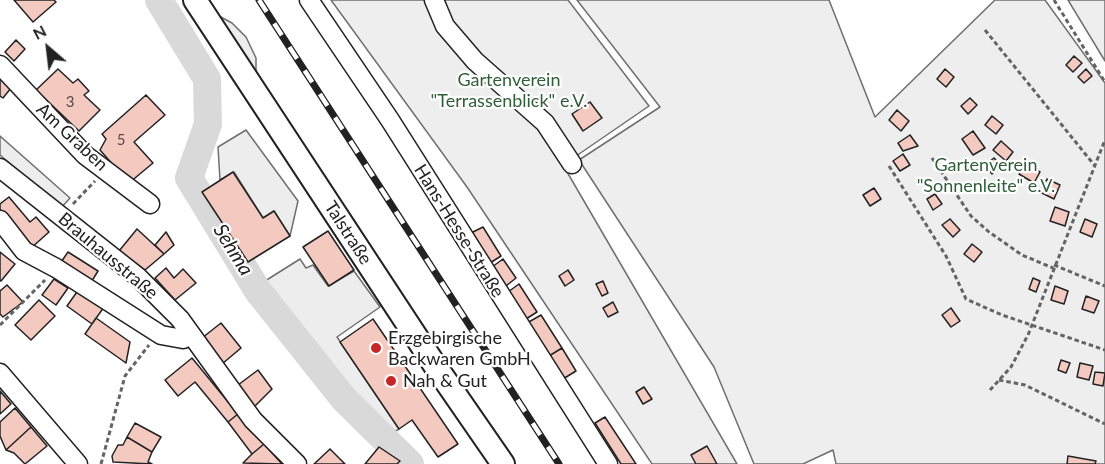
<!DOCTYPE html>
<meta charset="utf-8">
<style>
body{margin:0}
#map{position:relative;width:1105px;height:464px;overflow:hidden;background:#fff;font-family:Lato,sans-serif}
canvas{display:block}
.north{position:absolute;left:18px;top:18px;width:60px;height:60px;-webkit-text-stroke:4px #fff;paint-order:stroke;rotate:332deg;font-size:16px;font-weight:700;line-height:24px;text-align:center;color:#222}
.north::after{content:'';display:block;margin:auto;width:21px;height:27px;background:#222;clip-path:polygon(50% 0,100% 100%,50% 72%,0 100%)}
</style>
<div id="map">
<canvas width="1105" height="464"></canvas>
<div class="north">N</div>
</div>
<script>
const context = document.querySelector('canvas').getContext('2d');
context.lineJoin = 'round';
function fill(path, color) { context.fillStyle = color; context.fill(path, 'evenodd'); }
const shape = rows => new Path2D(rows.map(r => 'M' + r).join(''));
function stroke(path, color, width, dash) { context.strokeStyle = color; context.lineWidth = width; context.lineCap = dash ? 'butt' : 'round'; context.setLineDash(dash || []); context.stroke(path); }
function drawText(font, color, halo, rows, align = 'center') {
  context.font = font + ' Lato,sans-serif'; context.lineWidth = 4.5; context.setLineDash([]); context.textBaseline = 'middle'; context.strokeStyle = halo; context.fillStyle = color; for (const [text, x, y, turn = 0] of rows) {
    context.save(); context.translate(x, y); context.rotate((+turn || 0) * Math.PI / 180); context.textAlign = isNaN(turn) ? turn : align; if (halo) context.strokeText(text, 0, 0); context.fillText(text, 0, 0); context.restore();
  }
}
const green = shape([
 [331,0,568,0,649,106,563,165,737,464,652,464,467,187,331,0],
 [577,0,829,0,875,117,995,0,1045,0,1105,83,1105,464,836,464,833,450,803,464,754,464,714,367,579,160,660,107,577,0],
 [1068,0,1105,0,1105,61,1068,0]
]);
const parking = shape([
 [219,16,232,23,246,37,256,58,256,73,219,16],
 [246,130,298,201,290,236,274,211,263,218,234,172,220,180,218,147,246,130],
 [0,136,70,198,61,208,0,155,0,136],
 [300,259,306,268,313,265,328,286,354,271,380,307,337,337,399,429,388,436,346,399,265,281,300,259]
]);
const river = shape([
 [159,0,207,79,208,124,189,178,258,291,344,399,410,464]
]);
const building = shape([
 [14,0,54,0,56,2,33,22,14,0],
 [16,40,25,49,14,61,5,52,16,40],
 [1074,56,1082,63,1073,72,1066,65,1074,56],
 [58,69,73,83,78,79,89,91,84,95,100,110,79,131,36,90,58,69],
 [945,69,954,77,946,87,937,79,945,69],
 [1086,69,1092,76,1084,83,1078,77,1086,69],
 [0,77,11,88,3,98,0,96,0,77],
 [146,95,165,115,134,142,153,163,129,183,100,150,106,139,102,134,146,95],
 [970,98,977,105,968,114,961,106,970,98],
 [590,102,602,118,583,131,572,114,590,102],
 [897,110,909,121,901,131,889,120,897,110],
 [992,116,1003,125,996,134,985,125,992,116],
 [973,131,985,148,973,155,962,139,973,131],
 [910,135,918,146,903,151,898,143,910,135],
 [1001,141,1013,152,1006,161,993,150,1001,141],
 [903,154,910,165,900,171,893,161,903,154],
 [994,158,1001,166,992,174,985,165,994,158],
 [1024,163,1040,172,1034,183,1019,174,1024,163],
 [233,172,263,218,274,211,290,236,248,262,202,192,233,172],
 [1047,179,1060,185,1054,199,1040,192,1047,179],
 [874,188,881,199,870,206,863,195,874,188],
 [935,194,942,204,933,210,927,199,935,194],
 [9,197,30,222,36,217,49,232,30,249,0,214,0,204,9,197],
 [1055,207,1069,212,1065,226,1050,221,1055,207],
 [950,219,960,230,953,237,942,225,950,219],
 [1085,219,1097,224,1092,237,1080,232,1085,219],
 [483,227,501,256,490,263,469,234,483,227],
 [137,229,164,254,145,270,119,251,137,229],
 [328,231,354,270,329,286,303,247,328,231],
 [166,232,174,245,164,254,155,245,166,232],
 [972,244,982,252,974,262,964,254,972,244],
 [0,252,15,264,1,281,0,281,0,252],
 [68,252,98,271,90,284,59,265,68,252],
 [503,259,516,278,506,286,492,267,503,259],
 [166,268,174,278,183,269,196,283,175,300,155,278,166,268],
 [568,270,574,280,565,286,559,276,568,270],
 [1033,278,1040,281,1036,292,1029,289,1033,278],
 [54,279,68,288,56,305,42,295,54,279],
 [603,281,608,293,602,296,596,284,603,281],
 [519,284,537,312,526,319,508,292,519,284],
 [7,285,23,302,3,317,0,314,0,291,7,285],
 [1055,286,1068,291,1064,304,1051,300,1055,286],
 [79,289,104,307,92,324,67,306,79,289],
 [1086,296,1099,301,1094,313,1082,309,1086,296],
 [39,300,55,316,31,340,15,325,39,300],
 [613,302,618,312,608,317,603,308,613,302],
 [951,308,960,321,951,327,942,315,951,308],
 [541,315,562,348,549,356,527,323,541,315],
 [96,318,130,342,126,363,85,334,96,318],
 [373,319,458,444,438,457,412,420,399,429,340,342,373,319],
 [221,323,241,348,222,364,202,338,221,323],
 [562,348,576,371,563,379,549,356,562,348],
 [192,358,238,414,228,422,195,382,178,396,165,380,192,358],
 [1061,360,1070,363,1066,373,1058,370,1061,360],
 [1080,363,1093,366,1089,380,1077,377,1080,363],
 [258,370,272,389,254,407,238,385,258,370],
 [1095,372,1105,373,1103,386,1093,384,1095,372],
 [644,387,652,399,643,404,636,392,644,387],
 [0,391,11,404,0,414,0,391],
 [15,408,31,427,6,450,0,436,0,422,15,408],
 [238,414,264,444,252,454,228,422,238,414],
 [605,417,636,464,621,464,595,423,605,417],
 [135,423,161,437,152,452,127,437,135,423],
 [31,427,47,446,25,464,14,453,6,450,31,427],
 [127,437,152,452,148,462,152,464,113,462,112,456,118,445,123,445,127,437],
 [264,444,282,464,243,463,252,454,264,444],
 [707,446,717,464,696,464,691,455,707,446],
 [379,447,400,461,397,464,365,464,379,447],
 [330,449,345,464,314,464,330,449],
 [1068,456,1096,461,1095,464,1067,464,1068,456]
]);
const path = shape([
 [1054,0,1105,82],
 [985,30,1095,166],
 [932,158,971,216,989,232,1022,255,1053,268],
 [889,166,946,256,966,299,1002,315,1105,350],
 [73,204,95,181],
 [1054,265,1105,286],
 [0,325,45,280],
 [999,380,1025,385,1105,424],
 [990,390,1011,367,1028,335,1105,140],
 [101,464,125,376,149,345]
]);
const minor = shape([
 [309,0,390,120,608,464],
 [434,0,445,26,475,61,545,123,572,164],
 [0,65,85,155,150,204],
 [0,168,138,277,180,319,253,420,297,464],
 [0,220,24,251,56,268,161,335,183,339,191,335],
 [0,373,78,464]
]);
const major = shape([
 [195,0,436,367,503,464]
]);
const rail = shape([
 [259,0,559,464]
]);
const markers = [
 [376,348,6,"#c62828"],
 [391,381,6,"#c62828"]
];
const numberNames = [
 ["3",70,102],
 ["5",121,140]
];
const parkNames = [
 ["Gartenverein",509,80],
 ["\"Terrassenblick\" e.V.",509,101],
 ["Gartenverein",986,165],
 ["\"Sonnenleite\" e.V.",986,186]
];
const streetNames = [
 ["Am Graben",72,137,43],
 ["Hans-Hesse-Straße",459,231,58],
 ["Talstraße",348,233,57],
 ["Brauhausstraße",108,256,40]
];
const poiNames = [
 ["Erzgebirgische",388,338],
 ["Backwaren GmbH",388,359],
 ["Nah & Gut",403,381]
];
const waterNames = [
 ["Sehma",233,250,58]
];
fill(green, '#eee');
stroke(green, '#6f6f6f', 1.5);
fill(parking, '#ededed');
stroke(parking, '#6f6f6f', 1.5);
stroke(river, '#d9d9d9', 28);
fill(building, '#f3c9c0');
stroke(building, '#222', 1.5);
stroke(minor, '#222', 21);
stroke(major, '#222', 26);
stroke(path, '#646464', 3, [4.5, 3]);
stroke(minor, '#fff', 18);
stroke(major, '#fff', 22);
stroke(rail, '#222', 7);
stroke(rail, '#fff', 4.5, [14]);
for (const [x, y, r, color] of markers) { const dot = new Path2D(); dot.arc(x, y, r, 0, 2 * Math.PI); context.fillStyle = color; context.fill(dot); stroke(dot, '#fff', 2); }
drawText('15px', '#564c4a', null, numberNames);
drawText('18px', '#2f5e38', '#fff', parkNames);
drawText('18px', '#222', '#fff', streetNames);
drawText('18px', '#222', '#fff', poiNames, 'left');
drawText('italic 20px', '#222', '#fff', waterNames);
</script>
